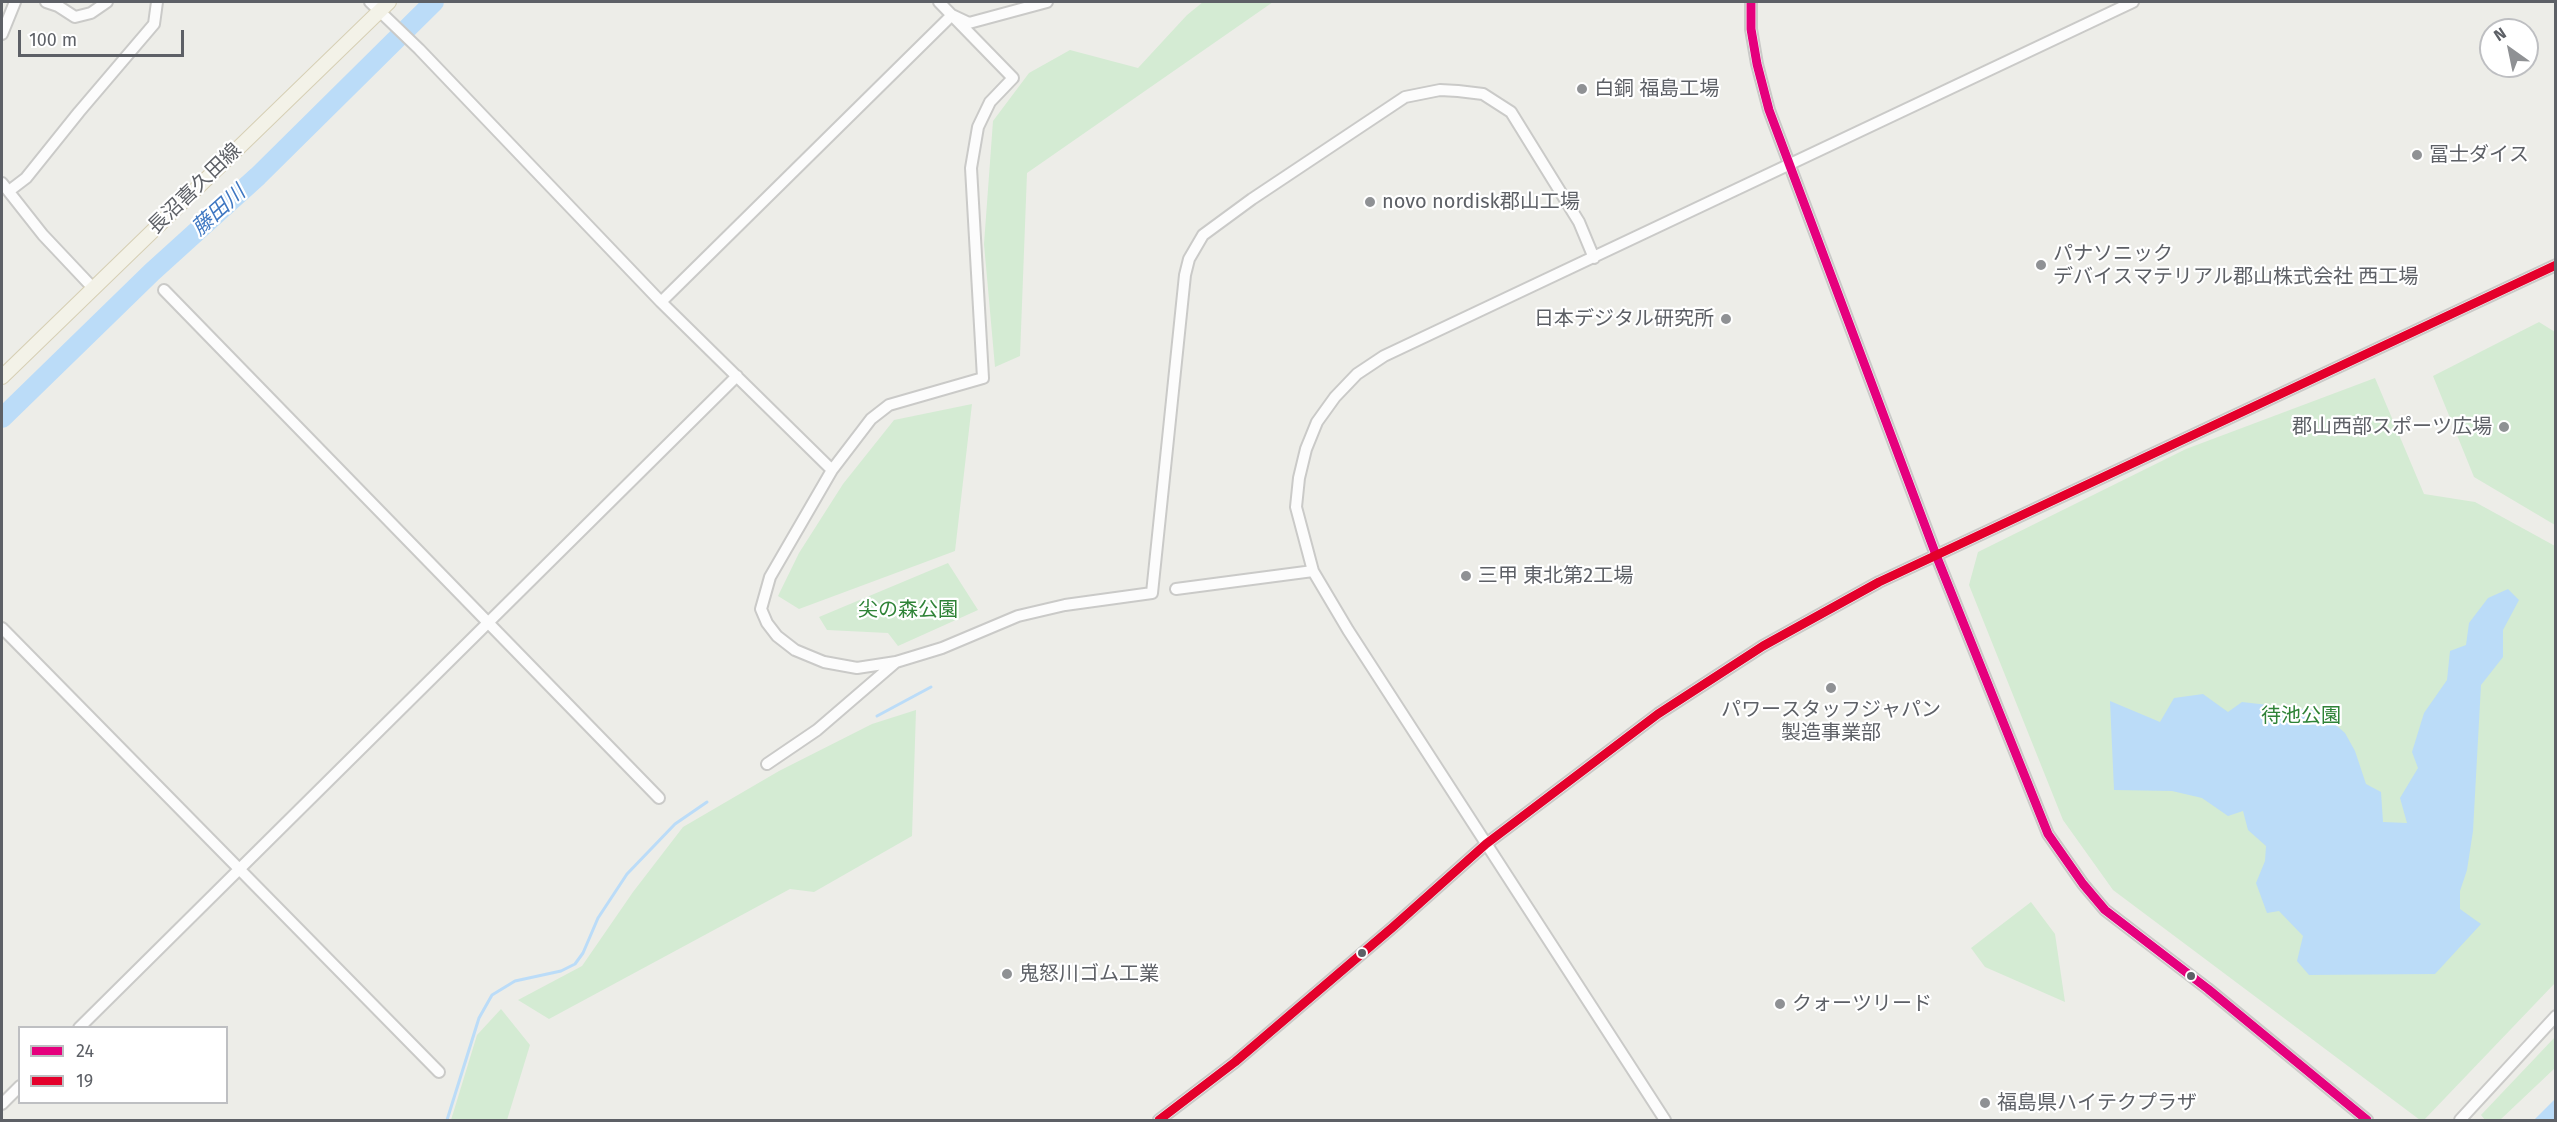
<!DOCTYPE html>
<meta charset="utf-8">
<style>
body{margin:0}
#map{position:relative;width:2557px;height:1122px;overflow:hidden;background:#edede8;font-family:"Fira Sans",sans-serif}
canvas{display:block}
.frame{position:absolute;inset:0;border:3px solid #5d6066;pointer-events:none}
.legend{position:absolute;left:18px;top:1026px;width:210px;height:78px;box-sizing:border-box;background:#fff;border:2px solid #bebfc2;margin:0;padding:8px 10px;list-style:none;font-size:18px;color:#5d6066}
.legend li{display:flex;align-items:center;gap:12px;height:30px}
.legend b{width:30px;border:2px solid #bebfc2}
.north{position:absolute;left:2479px;top:18px;width:60px;height:60px;box-sizing:border-box;background:#fff;border:2px solid #bebfc2;border-radius:50%;rotate:327deg;font-size:16px;font-weight:700;line-height:24px;text-align:center;color:#5d6066}
.north::after{content:'';display:block;margin:auto;width:21px;height:27px;background:#8f9194;clip-path:polygon(50% 0,100% 100%,50% 72%,0 100%)}
.scale{position:absolute;left:18px;top:30px;width:166px;height:27px;box-sizing:border-box;border:3px solid #5d6066;border-top:0;padding-left:8px;font-size:18px;line-height:21px;white-space:nowrap;color:#5d6066;-webkit-text-stroke:4px #fff;paint-order:stroke}
</style>
<div id="map">
<canvas width="2557" height="1122"></canvas>
<div class="frame"></div>
<ul class="legend">
<li><b style="height:8px;background:#e5007d"></b>24</li>
<li><b style="height:8px;background:#e4002b"></b>19</li>
</ul>
<div class="north">N</div>
<div class="scale">100 m</div>
</div>
<script>
const context = document.querySelector('canvas').getContext('2d');
context.lineJoin = 'round';
function fill(path, color) { context.fillStyle = color; context.fill(path, 'evenodd'); }
const shape = rows => new Path2D(rows.map(r => 'M' + r).join(''));
function stroke(path, color, width, dash) { context.strokeStyle = color; context.lineWidth = width; context.lineCap = dash ? 'butt' : 'round'; context.setLineDash(dash || []); context.stroke(path); }
function drawText(font, color, halo, rows, align = 'center') {
  context.font = font + ' "Fira Sans","Noto Sans JP",sans-serif'; context.lineWidth = 4.5; context.setLineDash([]); context.textBaseline = 'middle'; context.strokeStyle = halo; context.fillStyle = color; for (const [text, x, y, turn = 0] of rows) {
    context.save(); context.translate(x, y); context.rotate((+turn || 0) * Math.PI / 180); context.textAlign = isNaN(turn) ? turn : align; if (halo) context.strokeText(text, 0, 0); context.fillText(text, 0, 0); context.restore();
  }
}
const green = shape([
 [1203,2,1273,2,1027,173,1020,356,995,367,984,244,993,121,1029,73,1070,50,1138,68,1187,15],
 [2539,322,2555,332,2555,525,2474,477,2433,376],
 [2375,378,2424,494,2475,502,2555,546,2555,983,2424,1120,2420,1120,2113,890,2063,820,1969,585,1978,552,2186,449],
 [972,404,955,551,799,609,778,596,799,553,843,484,894,420],
 [948,563,978,610,898,646,888,633,827,630,819,617],
 [916,710,912,836,814,892,790,889,549,1019,518,1000,582,966,633,892,683,827,779,771,872,724],
 [2031,902,2055,934,2065,1002,1985,967,1971,948],
 [501,1009,530,1045,507,1120,451,1120,477,1035],
 [2555,1037,2555,1068,2500,1120,2485,1120,2481,1115]
]);
const water = shape([
 [2508,589,2519,600,2503,630,2503,657,2481,685,2473,831,2467,870,2460,891,2460,909,2481,924,2435,974,2309,975,2297,961,2303,936,2279,911,2267,913,2256,883,2265,861,2266,846,2248,830,2243,811,2228,816,2202,798,2172,791,2114,790,2110,701,2160,722,2174,698,2203,694,2228,712,2242,702,2320,711,2345,733,2355,751,2366,784,2381,792,2383,822,2407,823,2400,798,2418,768,2412,752,2424,713,2447,680,2450,651,2466,645,2469,623,2488,598],
 [2555,1099,2555,1120,2534,1120]
]);
const stream = shape([
 [877,716,931,687],
 [447,1120,479,1018,492,995,515,981,561,971,575,964,583,953,598,918,627,874,675,824,707,802]
]);
const river = shape([
 [2,418,152,272,258,176,434,2]
]);
const minor = shape([
 [46,2,58,6,75,17,91,13,107,2],
 [370,2,419,49,661,302,832,470],
 [939,2,1013,78,990,102,978,127,971,168,983,378,889,405,871,419,832,470,770,577,761,609,767,623,777,636,795,650,824,662,857,668,896,662,942,648,1018,616,1065,605,1152,593,1185,275,1189,259,1203,235,1252,199,1405,97,1440,90,1458,91,1483,94,1511,112,1579,222,1594,258],
 [1751,2,1751,29,1757,64,1769,110,1936,555,2048,834,2083,884,2105,910,2208,989,2367,1120],
 [2,34,15,2],
 [2,183,43,235,93,288],
 [9,191,26,178,79,112,154,24,157,2],
 [164,290,659,798],
 [661,302,952,15,969,23,1047,2],
 [1176,589,1313,571],
 [2,628,439,1072],
 [767,764,817,730,896,662],
 [79,1028,737,376],
 [2,1104,20,1086],
 [1159,1120,1235,1062,1393,927,1486,844,1658,714,1763,646,1879,582,2556,265],
 [1665,1120,1348,630,1313,571,1296,507,1299,478,1306,449,1317,422,1335,397,1357,374,1384,356,2133,2],
 [2460,1120,2556,1016]
]);
const major = shape([
 [2,377,389,2]
]);
const bus1 = shape([
 [1751,2,1751,29,1757,64,1769,110,1936,555,2048,834,2083,884,2105,910,2208,989,2367,1120]
]);
const bus2 = shape([
 [1159,1120,1235,1062,1393,927,1486,844,1658,714,1763,646,1879,582,2556,265]
]);
const markers = [
 [1582,89,6,"#8f9194"],
 [2417,155,6,"#8f9194"],
 [1370,202,6,"#8f9194"],
 [2041,265,6,"#8f9194"],
 [1726,319,6,"#8f9194"],
 [2504,427,6,"#8f9194"],
 [1466,576,6,"#8f9194"],
 [1831,688,6,"#8f9194"],
 [1362,953,5,"#5d6066"],
 [1007,974,6,"#8f9194"],
 [2191,976,5,"#5d6066"],
 [1780,1004,6,"#8f9194"],
 [1985,1103,6,"#8f9194"]
];
const poiNames = [
 ["白銅 福島工場",1594,89],
 ["冨士ダイス",2429,155],
 ["novo nordisk郡山工場",1382,202],
 ["パナソニック",2053,254],
 ["デバイスマテリアル郡山株式会社 西工場",2053,277],
 ["日本デジタル研究所",1714,319,"right"],
 ["郡山西部スポーツ広場",2492,427,"right"],
 ["三甲 東北第2工場",1478,576],
 ["パワースタッフジャパン",1831,710,"center"],
 ["製造事業部",1831,733,"center"],
 ["鬼怒川ゴム工業",1019,974],
 ["クォーツリード",1792,1004],
 ["福島県ハイテクプラザ",1997,1103]
];
const streetNames = [
 ["長沼喜久田線",195,189,-44]
];
const parkNames = [
 ["尖の森公園",908,610],
 ["待池公園",2301,716]
];
const waterNames = [
 ["藤田川",219,211,-42]
];
fill(green, '#d4ebd3');
fill(water, '#bbdcf8');
stroke(stream, '#bbdcf8', 3);
stroke(river, '#bbdcf8', 20);
stroke(minor, '#cacac8', 14);
stroke(major, '#d6cfb4', 16);
stroke(minor, '#fcfcfc', 10);
stroke(major, '#f3f2e8', 14);
stroke(bus1, '#e5007d', 9);
stroke(bus2, '#e4002b', 9);
for (const [x, y, r, color] of markers) { const dot = new Path2D(); dot.arc(x, y, r, 0, 2 * Math.PI); context.fillStyle = color; context.fill(dot); stroke(dot, '#fff', 2); }
drawText('20px', '#5d6066', '#fff', poiNames, 'left');
drawText('20px', '#5d6066', '#fff', streetNames);
drawText('20px', '#2f8337', '#fff', parkNames);
drawText('italic 21px', '#3e77c2', '#fff', waterNames);
</script>
